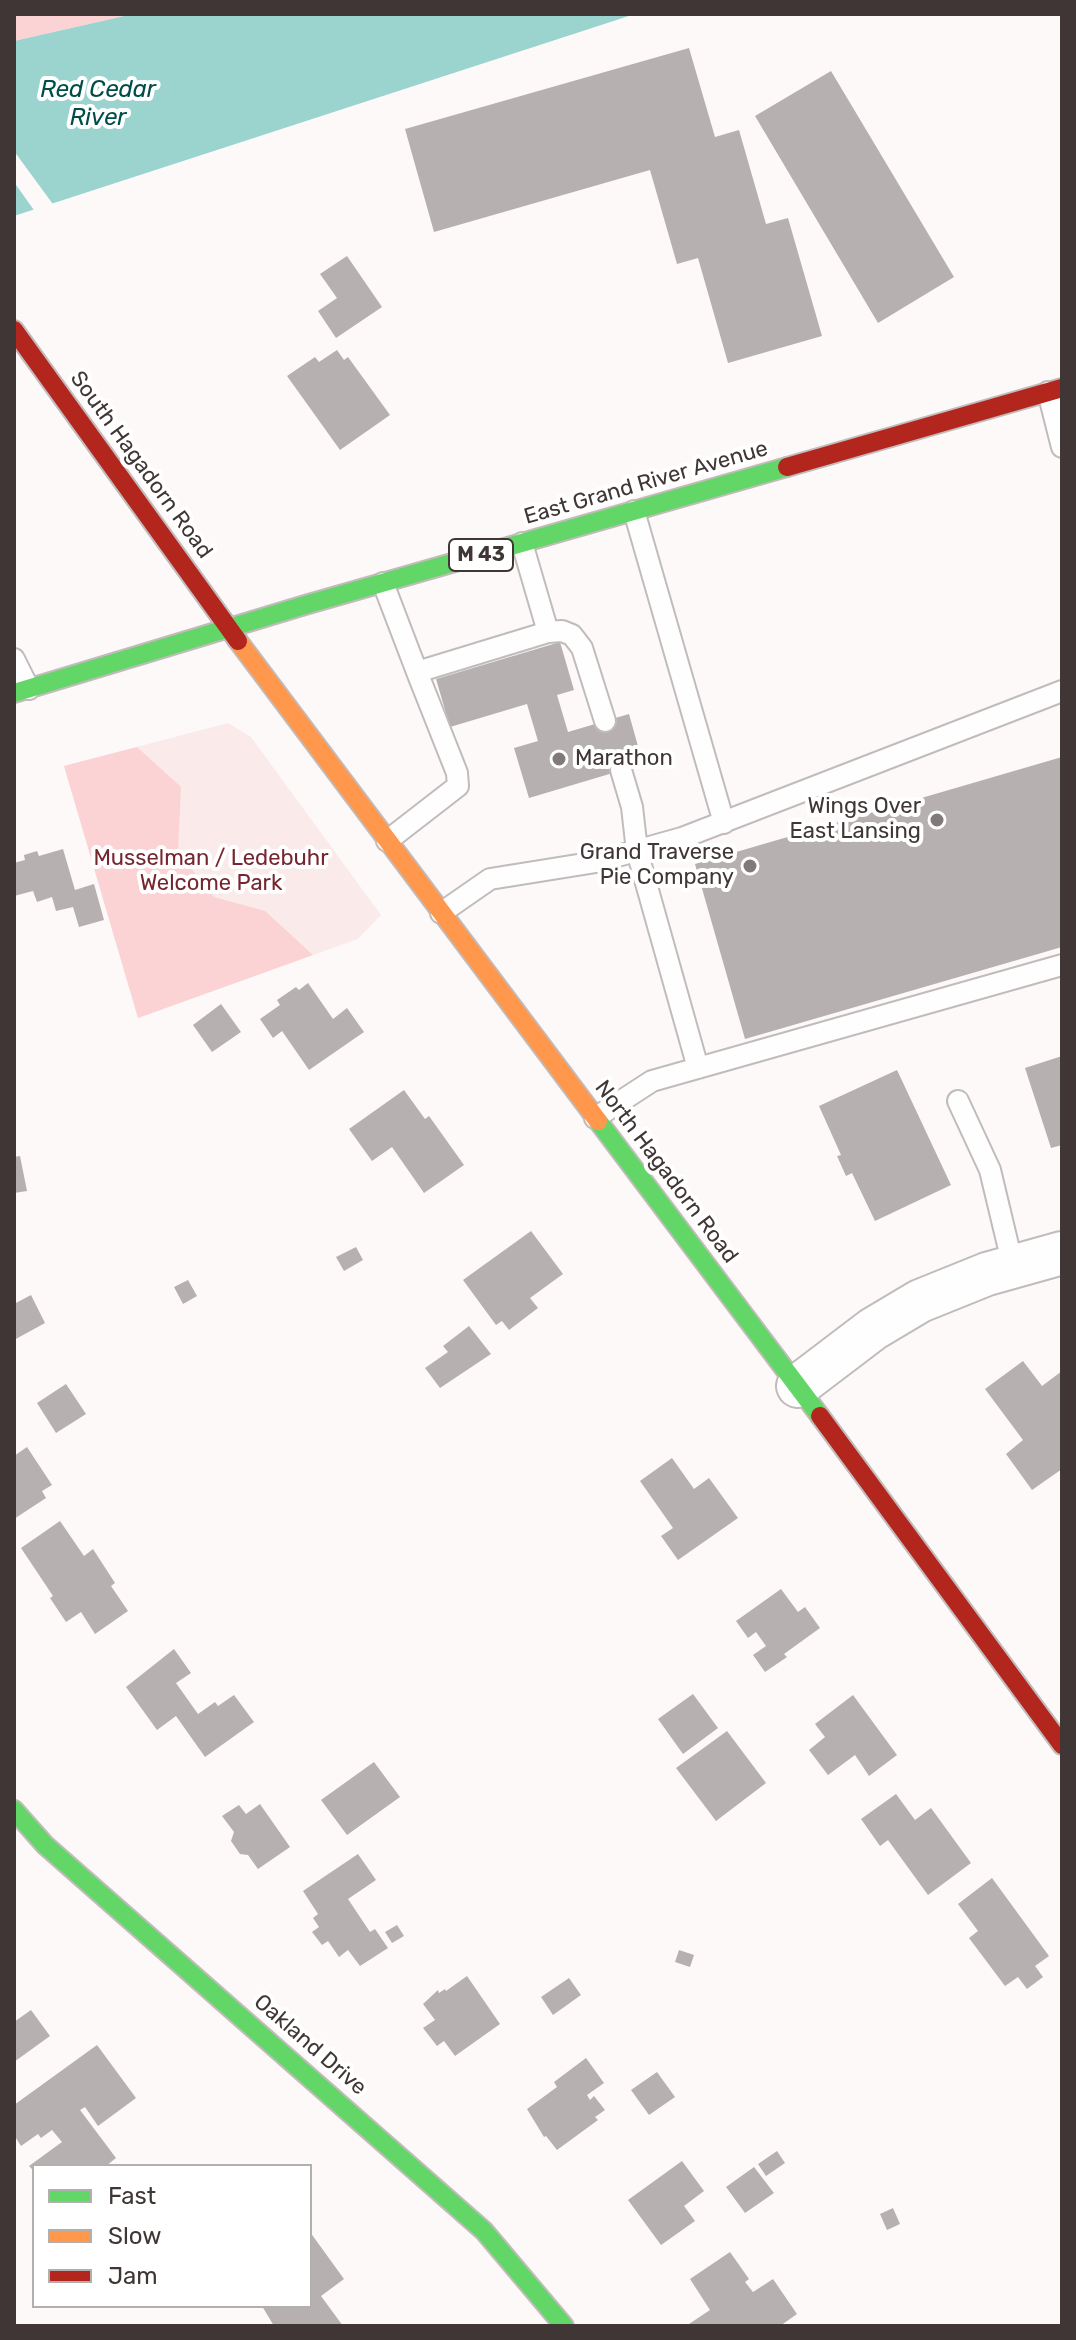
<!DOCTYPE html>
<html>
<head>
<meta charset="utf-8">
<style>
  body { margin:0 }
  #map { position:relative; width:1076px; height:2340px; overflow:hidden; background:#fdf9f9; font-family:Rubik,sans-serif }
  canvas { display:block }
  .frame { position:absolute; inset:0; border:16px solid #403636; pointer-events:none }
  .legend { position:absolute; left:32px; top:2164px; width:280px; height:144px; box-sizing:border-box; background:#fff; border:2px solid #b3afaf; margin:0; padding:10px 14px; list-style:none; font-size:24px; color:#403636 }
  .legend li { display:flex; align-items:center; gap:16px; height:40px }
  .legend b { width:40px; border:2px solid #b3afaf }
</style>
</head>
<body>
<div id="map">
<canvas width="1076" height="2340"></canvas>
<div class="frame"></div>
<ul class="legend">
<li><b style="height:10px;background:#63d668"></b>Fast</li>
<li><b style="height:10px;background:#ff974d"></b>Slow</li>
<li><b style="height:10px;background:#b3261e"></b>Jam</li>
</ul>
</div>
<script>
const context = document.querySelector('canvas').getContext('2d');
context.lineJoin = 'round';
function paint(path, color) { context.fillStyle = color; context.fill(path, 'evenodd'); }
const shape = rows => new Path2D(rows.map(r => 'M' + r).join(''));
function strokePath(path, color, width, dash) { context.strokeStyle = color; context.lineWidth = width; context.lineCap = dash ? 'butt' : 'round'; context.setLineDash(dash || []); context.stroke(path); }
function drawText(font, color, halo, rows, align = 'center') {
  context.font = font + ' Rubik,sans-serif'; context.lineWidth = 8; context.setLineDash([]); context.textBaseline = 'middle'; context.strokeStyle = halo; context.fillStyle = color; for (const [text, x, y, turn = 0] of rows) {
    context.save(); context.translate(x, y); context.rotate((+turn || 0) * Math.PI / 180); context.textAlign = isNaN(turn) ? turn : align; if (halo) context.strokeText(text, 0, 0); context.fillText(text, 0, 0); context.restore();
  }
}
paint(shape([
  [228,723,251,737,381,915,358,939,138,1018,64,766]
]), '#fbeaea');
paint(shape([
  [14,14,133,14,14,41],
  [137,747,181,787,178,852,214,897,265,911,313,955,138,1018,64,766]
]), '#fbd3d4');
paint(shape([
  [133,14,635,14,14,216,14,41]
]), '#9bd3ce');
paint(shape([
  [14,151,55,207,36,213,14,182]
]), '#fdf9f9');
paint(shape([
  [689,48,715,137,739,130,766,224,788,218,822,336,728,363,698,258,677,264,650,170,434,232,405,129],
  [831,71,954,277,878,323,755,116],
  [347,256,382,307,336,338,318,311,337,298,320,274],
  [337,350,344,360,348,357,390,415,340,450,287,376,315,357,319,362],
  [560,642,574,690,557,695,568,732,629,714,643,764,529,798,514,748,538,741,527,704,450,727,436,679],
  [1062,757,1062,947,745,1039,695,864],
  [63,849,75,890,94,884,104,920,79,927,73,907,56,911,52,897,37,902,33,891,14,896,14,863,25,860,24,855,37,851,39,856],
  [308,983,333,1019,347,1008,364,1032,309,1070,282,1031,273,1038,260,1019,280,1005,277,1000,296,987,299,990],
  [221,1004,241,1032,212,1052,193,1025],
  [1062,1056,1062,1145,1051,1148,1025,1068],
  [897,1070,951,1185,875,1221,852,1173,846,1176,837,1156,841,1155,819,1106],
  [404,1090,425,1119,429,1116,464,1165,424,1193,392,1147,372,1161,349,1129],
  [20,1156,27,1191,14,1193,14,1157],
  [531,1231,563,1274,530,1298,538,1308,509,1330,502,1321,496,1325,463,1280],
  [356,1247,363,1260,344,1271,336,1257],
  [188,1280,197,1296,183,1304,174,1287],
  [31,1295,45,1323,14,1340,14,1304],
  [469,1326,491,1354,440,1388,425,1368,448,1352,443,1346],
  [1023,1361,1042,1386,1062,1371,1062,1469,1032,1490,1006,1454,1023,1440,985,1389],
  [66,1384,86,1414,56,1433,37,1403],
  [27,1447,52,1485,42,1491,46,1498,14,1519,14,1456],
  [672,1458,694,1489,709,1478,738,1518,678,1560,661,1536,673,1528,640,1481],
  [60,1521,84,1556,93,1549,115,1583,111,1586,128,1611,95,1634,81,1612,66,1622,50,1598,53,1596,21,1548],
  [781,1589,798,1612,805,1607,820,1628,784,1654,787,1657,765,1672,753,1655,766,1646,756,1632,748,1638,736,1621],
  [174,1649,191,1673,176,1683,198,1714,215,1702,218,1706,234,1695,254,1722,205,1757,176,1716,157,1730,126,1687],
  [693,1694,718,1728,683,1754,658,1719],
  [853,1695,897,1755,869,1776,855,1755,828,1775,809,1750,825,1737,815,1724],
  [727,1731,766,1783,716,1821,676,1768],
  [374,1762,400,1797,347,1835,321,1800],
  [896,1794,915,1820,931,1808,971,1863,928,1895,888,1840,880,1846,861,1819],
  [260,1804,290,1847,258,1869,248,1855,240,1854,231,1841,234,1832,222,1816,239,1805,246,1814],
  [358,1854,376,1880,348,1899,370,1932,375,1929,388,1948,360,1966,348,1950,339,1957,328,1941,322,1945,312,1932,319,1927,313,1918,318,1914,303,1891],
  [992,1878,1049,1956,1035,1966,1043,1977,1027,1989,1018,1977,1005,1986,969,1938,978,1931,958,1904],
  [397,1925,404,1936,392,1943,385,1932],
  [679,1950,694,1955,690,1967,675,1962],
  [467,1976,500,2024,455,2056,444,2041,437,2046,423,2028,435,2020,423,2004,438,1990,439,1993,445,1989,446,1991],
  [569,1978,581,1995,553,2015,541,1997],
  [31,2010,50,2036,14,2062,14,2022],
  [97,2045,136,2098,98,2126,85,2107,80,2110,116,2158,106,2166,34,2166,34,2171,29,2166,62,2142,52,2130,41,2138,38,2134,21,2146,14,2135,14,2105],
  [586,2058,604,2083,587,2095,590,2100,594,2096,605,2110,595,2117,598,2120,557,2150,546,2136,544,2137,527,2109,557,2087,554,2082],
  [657,2072,675,2097,649,2115,631,2090],
  [777,2151,785,2163,766,2176,758,2164],
  [682,2161,704,2191,684,2206,695,2221,661,2245,628,2200],
  [754,2167,774,2193,745,2213,726,2187],
  [893,2208,900,2224,887,2230,880,2214],
  [310,2232,344,2279,321,2296,343,2326,274,2326,262,2306,310,2306],
  [730,2252,749,2279,745,2282,753,2292,773,2279,797,2314,780,2326,686,2326,710,2310,690,2279]
]), '#b6b0b0');
const lane = shape([
  [1048,392,1062,447],
  [634,511,724,823],
  [383,583,417,672],
  [548,632,562,631,572,635,582,648,605,721],
  [14,659,29,689],
  [621,770,632,807,637,851,698,1068],
  [387,841,458,786,457,773,417,672,548,632,522,543],
  [441,913,490,879,596,862,682,838,1062,691],
  [958,1101,990,1170,1013,1266],
  [595,1118,652,1081,1062,965]
]);
const street = shape([
  [798,1386,873,1329,920,1301,987,1274,1062,1253]
]);
const fast = shape([
  [14,693,305,605,787,467],
  [598,1121,820,1416],
  [14,1810,45,1845,484,2231,564,2326]
]);
const slow = shape([
  [238,641,598,1121]
]);
const jam = shape([
  [14,330,238,641],
  [787,467,1062,388],
  [820,1416,1062,1745]
]);
strokePath(lane, '#c2bbbb', 24);
strokePath(street, '#c2bbbb', 46);
strokePath(fast, '#c2bbbb', 22);
strokePath(slow, '#c2bbbb', 22);
strokePath(jam, '#c2bbbb', 22);
strokePath(lane, '#fffefe', 20);
strokePath(street, '#fffefe', 42);
strokePath(fast, '#63d668', 18);
strokePath(slow, '#ff974d', 18);
strokePath(jam, '#b3261e', 18);
for (const [x, y, r, color] of [
  [559,759,8,"#827a7a"],
  [937,820,8,"#827a7a"],
  [750,866,8,"#827a7a"]
]) { const dot = new Path2D(); dot.arc(x, y, r, 0, 2 * Math.PI); context.fillStyle = color; context.fill(dot); strokePath(dot, '#fff', 3); }
for (const [x, y, w] of [
  [481,555,64]
]) { const box = new Path2D(); box.roundRect(x - w / 2, y - 16, w, 32, 6); context.fillStyle = '#fff'; context.fill(box); strokePath(box, '#403636', 2); }
drawText('bold 20px', '#403636', null, [
  ["M 43",481,555]
]);
drawText('22px', '#403636', '#fff', [
  ["South Hagadorn Road",141,465,54],
  ["East Grand River Avenue",646,483,-16],
  ["North Hagadorn Road",666,1172,53],
  ["Oakland Drive",310,2045,41]
]);
drawText('22px', '#403636', '#fff', [
  ["Marathon",575,759,"left"],
  ["Wings Over",921,807],
  ["East Lansing",921,832],
  ["Grand Traverse",734,853],
  ["Pie Company",734,878]
], 'right');
drawText('22px', '#75262f', '#fff', [
  ["Musselman / Ledebuhr",211,859],
  ["Welcome Park",211,884]
]);
drawText('italic 24px', '#004e49', '#fff', [
  ["Red Cedar",98,90],
  ["River",98,118]
]);
</script>
</body>
</html>
